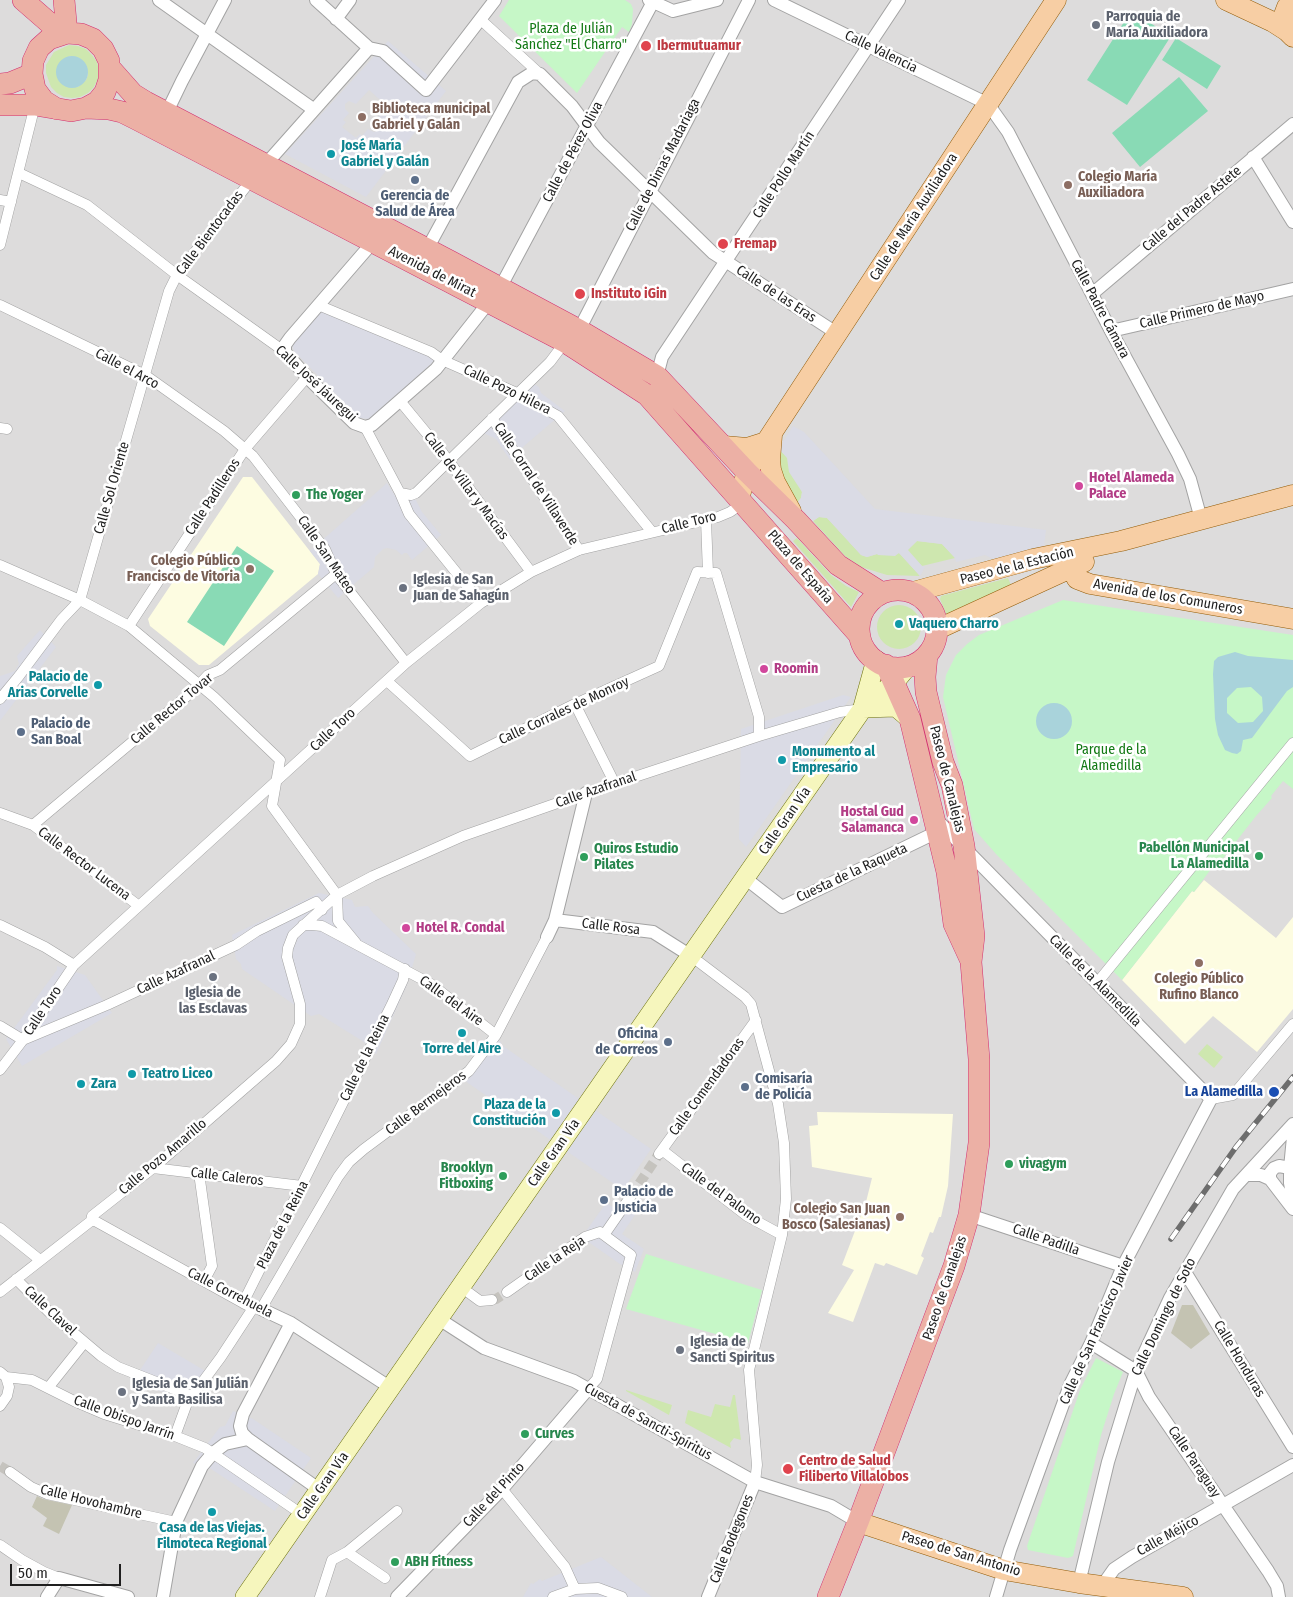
<!DOCTYPE html>
<html>
<head>
<meta charset="utf-8">
<style>
  body { margin:0 }
  #map { position:relative; width:1293px; height:1597px; overflow:hidden; background:#efece6; font-family:"Fira Sans Condensed",sans-serif }
  canvas { display:block }
  .scale { position:absolute; left:10px; top:1564px; width:111px; height:22px; box-sizing:border-box; border:2px solid #1f1f1f; border-top:0; padding-left:6px; font-size:15px; line-height:18px; white-space:nowrap; color:#1f1f1f; -webkit-text-stroke:4px #fff; paint-order:stroke }
</style>
</head>
<body>
<div id="map">
<canvas width="1293" height="1597"></canvas>
<div class="scale">50 m</div>
</div>
<script>
const context = document.querySelector('canvas').getContext('2d');
context.lineJoin = 'round';
function paint(path, color) { context.fillStyle = color; context.fill(path, 'evenodd'); }
const shape = rows => new Path2D(rows.map(r => 'M' + r).join(''));
function strokePath(path, color, width, dash) { context.strokeStyle = color; context.lineWidth = width; context.lineCap = dash ? 'butt' : 'round'; context.setLineDash(dash || []); context.stroke(path); }
function drawText(font, color, halo, rows, align = 'center') {
  context.font = font + ' "Fira Sans Condensed",sans-serif'; context.lineWidth = 5; context.setLineDash([]); context.textBaseline = 'middle'; context.strokeStyle = halo; context.fillStyle = color; for (const [text, x, y, turn = 0] of rows) {
    context.save(); context.translate(x, y); context.rotate((+turn || 0) * Math.PI / 180); context.textAlign = isNaN(turn) ? turn : align; if (halo) context.strokeText(text, 0, 0); context.fillText(text, 0, 0); context.restore();
  }
}
paint(shape([
  [0,0,1293,0,1293,1597,0,1597]
]), '#dddcdc');
paint(shape([
  [243,477,252,477,320,564,318,574,209,665,199,665,150,626,148,619],
  [1204,880,1276,938,1293,917,1293,1009,1257,1052,1213,1016,1185,1044,1122,980,1192,891,1194,892],
  [817,1112,953,1114,948,1186,941,1217,939,1217,933,1233,930,1232,921,1256,924,1258,917,1275,886,1263,884,1266,875,1263,853,1322,828,1313,854,1270,842,1265,866,1202,872,1178,812,1167,809,1126,818,1125]
]), '#fdfce1');
paint(shape([
  [1182,1305,1193,1305,1210,1334,1191,1349,1171,1333],
  [37,1496,43,1499,72,1505,59,1534,43,1526,47,1518,32,1507]
]), '#c4c3b2');
paint(shape([
  [69,45,78,46,86,49,92,55,97,62,99,70,98,79,94,87,88,93,80,97,72,98,64,97,57,93,51,87,46,73,46,65,54,52],
  [69,56,79,58,86,65,88,75,86,80,78,87,67,87,59,81],
  [779,449,788,458,802,492,801,498,797,503,781,484],
  [819,517,827,518,861,555,867,557,877,554,899,553,920,576,887,575,861,567,845,556,813,521],
  [797,538,831,575,846,586,859,592,851,607,793,541],
  [917,541,942,544,955,558,922,566,907,550],
  [1008,578,1011,585,946,614,940,599,941,596],
  '877 627a22 22 0 1 1 44 0a22 22 0 1 1-44 0Z',
  [1207,1044,1223,1057,1214,1068,1198,1054],
  [626,1390,672,1405,669,1415,626,1391],
  [733,1395,735,1395,741,1440,734,1438,730,1443,731,1448,685,1423,688,1410,711,1417,715,1404,730,1407]
]), '#cee7af');
paint(shape([
  [509,0,625,0,631,4,633,9,632,24,629,32,622,27,577,93,499,16],
  [1063,600,1293,635,1293,789,1283,781,1271,796,1272,798,1256,816,1217,866,1214,865,1194,892,1192,891,1122,980,996,854,974,829,943,697,946,675,956,655,967,644,979,635],
  [646,1254,762,1290,748,1343,626,1309],
  [1096,1358,1123,1372,1114,1394,1101,1435,1073,1556,1068,1558,1028,1550,1027,1546,1080,1390]
]), '#c6f7c7');
paint(shape([
  [1131,11,1171,36,1127,105,1087,80],
  [1176,38,1221,66,1207,89,1162,60],
  [1179,77,1208,111,1140,167,1112,133],
  [237,546,274,571,224,646,187,622]
]), '#89dab5');
paint(shape([
  [388,41,446,91,366,197,285,154],
  [369,90,387,106,375,121,380,125,379,130,374,132,368,129,362,136,360,134,356,138,342,127,346,122,343,120,349,113,345,109,345,104,349,101,356,104],
  [324,304,386,329,440,353,431,364,370,419,359,418,294,351,292,345],
  [534,384,539,387,541,393,565,411,524,446,510,460,496,439,484,433],
  [793,426,804,432,875,509,1046,530,1044,546,993,559,985,555,956,562,955,558,942,544,917,541,908,550,922,566,925,567,920,576,899,553,895,556,878,555,877,554,867,557,861,555,827,518,819,517,813,521,797,503,801,498,802,492,789,472,787,458,779,449],
  [387,483,396,497,416,500,422,512,441,535,412,560,407,553,404,553,402,555,396,550,387,548,383,549,375,557,374,567,338,598,318,574,320,564,310,551],
  [40,630,56,647,0,721,0,676,15,671,19,664,17,656],
  [843,695,851,697,746,847,739,839,741,729],
  [319,893,352,900,355,907,368,906,373,913,416,954,407,985,376,1054,364,1042,319,1014,311,1016,242,969,241,964,236,959,232,935],
  [57,966,85,975,112,1013,22,1066,6,1039,57,970],
  [496,1035,503,1046,651,1149,623,1190,468,1083,462,1077],
  [629,1194,643,1203,622,1234,644,1249,635,1272,620,1264,587,1241,584,1234,606,1203,619,1211],
  [158,1343,207,1372,190,1405,169,1393,151,1389,151,1384,137,1381,140,1370],
  [233,1411,253,1419,311,1458,275,1511,211,1469,193,1463,220,1427,225,1426],
  [601,1557,652,1597,523,1597,531,1583,533,1584,540,1579,542,1581]
]), '#dadbe5');
paint(shape([
  '56 72a16 16 0 1 1 32 0a16 16 0 1 1-32 0Z',
  [1235,652,1248,656,1293,660,1293,687,1287,691,1252,738,1243,740,1241,751,1237,754,1232,753,1225,750,1218,735,1215,719,1213,674,1214,661,1218,657],
  [1251,687,1262,697,1263,711,1253,722,1238,723,1227,713,1227,698,1237,688],
  '1036 721a18 18 0 1 1 36 0a18 18 0 1 1-36 0Z'
]), '#a9d3db');
strokePath(shape([
  [631,1196,659,1154],
  [492,1300,496,1299,507,1292],
  [0,1466,10,1472]
]), '#c5c3be', 10, [10, 5]);
const pedestrian = shape([
  [480,19,540,74],
  [19,173,87,205,177,275,285,352],
  [0,200,11,202],
  [0,245,35,105],
  [0,305,145,375,224,431,253,456,325,549,336,574,406,663],
  [318,305,431,352,442,360,517,393,558,416,652,532],
  [400,401,442,452,531,572],
  [492,418,579,550],
  [365,427,400,493,409,514,481,603],
  [0,428,7,429],
  [400,493,411,495,416,493,550,362,565,342],
  [706,520,708,573],
  [0,565,80,600,129,626,214,697,280,760,272,806,337,895],
  [129,626,245,449,307,377],
  [387,681,470,756,575,704,659,666,697,572,716,573,759,717,759,736],
  [0,699,19,676,61,620,80,600,169,291,177,275,252,179],
  [575,704,615,784],
  [0,813,33,825,139,906],
  [33,825,193,691,208,675,220,670,336,574],
  [337,895,338,921,356,943],
  [0,925,45,947,74,965],
  [303,925,312,925,322,926,431,984,496,1035],
  [691,956,745,997,751,1004,778,1104,784,1143,786,1199,782,1235,749,1370,757,1465,755,1482],
  [1097,983,1293,743],
  [0,1026,23,1040,107,1005,236,945,257,931,316,902,322,910],
  [0,1070,23,1040,74,965,406,663,481,603,531,572,579,550,718,517,730,512,743,503],
  [1211,1099,1233,1095,1293,1024],
  [662,1150,747,1216,782,1235],
  [659,1154,756,1020],
  [153,1168,302,1186],
  [199,1173,212,1266,204,1281],
  [91,1221,95,1221,243,1303,253,1308,261,1309,338,1177,349,1162,364,1149,469,1071,496,1035,547,937],
  [0,1228,40,1260],
  [16,1279,49,1312,101,1356,118,1367,192,1396],
  [461,1287,480,1301,492,1300],
  [0,1292,91,1221,92,1216,153,1168,276,1061,291,1044,300,1024,300,1004,287,957,288,948,293,935,337,895,373,876,463,836,586,793,759,736,840,712,862,709],
  [507,1292,585,1237,600,1232,604,1235,631,1196],
  [243,1303,391,1006,403,980,405,969],
  [0,1372,6,1377,9,1387,7,1396,0,1406],
  [6,1377,32,1380,76,1402,104,1414,175,1436,205,1448,303,1515],
  [48,1388,84,1343],
  [588,1389,597,1379,631,1255,604,1235],
  [175,1436,187,1403,221,1357,253,1308],
  [10,1472,31,1487,47,1494,176,1522],
  [502,1489,565,1567,575,1589],
  [0,1545,22,1560,44,1572,59,1578],
  [347,1552,385,1578],
  [320,1597,332,1560,347,1552,397,1511],
  [553,1597,575,1589,598,1588,622,1597]
]);
const minor = shape([
  [159,0,313,109],
  [316,0,369,48],
  [649,0,673,11,717,0],
  [774,0,988,104,1008,132,1111,331,1178,454,1190,479,1201,519],
  [336,19,350,0],
  [369,48,383,51,426,90,495,0],
  [167,112,182,81,225,0],
  [1253,157,1293,222],
  [266,164,369,48],
  [373,242,290,338,285,345,285,352,307,377,354,423,365,427,372,425,436,369,500,288,654,0],
  [425,253,518,82,532,73,540,74,572,106,599,142,713,253,838,334],
  [1092,294,1293,124],
  [579,330,749,0],
  [1111,331,1293,289],
  [657,376,662,357,899,0],
  [936,819,1211,1099,1123,1266,1091,1343,1070,1385,1010,1550,996,1597],
  [745,878,782,907,937,832],
  [555,920,653,932,691,956],
  [547,937,555,920,586,793],
  [1293,1137,1290,1168,1290,1183,1293,1198],
  [1246,1175,1261,1175,1270,1179,1293,1209],
  [1270,1179,1270,1173,1274,1168,1279,1166,1290,1168],
  [969,1215,1123,1266],
  [1185,1272,1293,1447],
  [261,1309,291,1323,391,1388],
  [439,1319,484,1348,574,1381,755,1482,831,1506,858,1522],
  [291,1323,243,1414,240,1426,242,1433,248,1439,320,1490],
  [1091,1343,1136,1371,1149,1397,1268,1571,1277,1586,1279,1597],
  [1079,1583,1108,1462,1136,1371,1170,1298,1233,1189,1293,1124],
  [1102,1586,1114,1569,1132,1557,1293,1465],
  [47,1597,59,1578,128,1597],
  [163,1597,176,1522,202,1466,213,1453,225,1444,248,1439],
  [397,1597,502,1489,588,1389],
  [708,1597,755,1482]
]);
const secondary = shape([
  [863,707,876,660],
  [863,708,896,707,910,719],
  [245,1597,863,708,894,683,908,666]
]);
const primary = shape([
  [1226,0,1273,22,1287,31],
  [1293,1,1287,7,1284,15,1284,23,1287,31,1293,37],
  [772,435,770,460,771,470,775,482,791,511],
  [724,446,747,448,766,442],
  [739,498,747,472,766,442,1056,0],
  [1072,569,1077,579,1090,584,1293,619],
  [913,592,1033,559,1121,541,1293,495],
  [938,629,1084,562],
  [858,1522,1004,1570,1079,1583,1183,1597]
]);
const trunk = shape([
  [23,0,62,34],
  [64,0,67,33],
  [110,68,133,94,146,102,450,261,579,330,657,376,747,472,796,520,838,565,882,593],
  [0,84,10,83,32,74],
  [0,105,35,105,71,111,86,108,97,102,105,92,109,80,109,61,103,49,93,39,81,34,67,33,49,39,39,48,33,61,32,74,35,89,44,101,57,109],
  [86,108,109,109,122,112,136,119,565,342,647,395,860,636],
  '859 629a39 39 0 1 1 78 0a39 39 0 1 1-78 0Z',
  [886,665,910,719,947,872,954,924,971,961],
  [828,1597,858,1522,954,1266,969,1215,979,1143,979,1059,971,962,974,936,964,846,952,785,943,762,926,692,925,677,927,655]
]);
strokePath(pedestrian, '#a3a3a3', 11);
strokePath(minor, '#a3a3a3', 14);
strokePath(secondary, '#6d720b', 20);
strokePath(primary, '#935c08', 21);
strokePath(trunk, '#d22f71', 22);
strokePath(pedestrian, '#fff', 10);
strokePath(minor, '#fff', 12);
strokePath(secondary, '#f6f6bd', 19);
strokePath(primary, '#f7cea4', 20);
strokePath(trunk, '#ecb0a5', 21);
const rail = shape([
  [1171,1239,1236,1147,1293,1077]
]);
strokePath(rail, '#6d6d6d', 5.5);
strokePath(rail, '#fff', 4, [11]);
for (const [x, y, r, color] of [
  [1096,25,5,"#6b7280"],
  [646,46,6,"#e0444e"],
  [362,117,5,"#8d6e63"],
  [331,154,5,"#0f9aa8"],
  [415,180,5,"#5c6f8a"],
  [1068,185,5,"#8d6e63"],
  [723,244,6,"#e0444e"],
  [580,294,6,"#e0444e"],
  [1079,486,5,"#d1479c"],
  [296,495,5,"#2e9e5b"],
  [250,569,5,"#8d6e63"],
  [403,588,5,"#6b7280"],
  [899,624,5,"#0f9aa8"],
  [764,669,5,"#d1479c"],
  [98,685,5,"#0f9aa8"],
  [21,732,5,"#5c6f8a"],
  [782,760,5,"#0f9aa8"],
  [914,820,5,"#d1479c"],
  [1259,856,5,"#2e9e5b"],
  [584,857,5,"#2e9e5b"],
  [406,928,5,"#d1479c"],
  [1199,963,5,"#8d6e63"],
  [213,977,5,"#6b7280"],
  [462,1033,5,"#0f9aa8"],
  [668,1042,5,"#5c6f8a"],
  [132,1074,5,"#0f9aa8"],
  [81,1084,5,"#0f9aa8"],
  [745,1087,5,"#5c6f8a"],
  [1274,1092,6,"#1a4fb4"],
  [556,1113,5,"#0f9aa8"],
  [1009,1164,5,"#2e9e5b"],
  [503,1176,5,"#2e9e5b"],
  [604,1200,5,"#5c6f8a"],
  [900,1217,5,"#8d6e63"],
  [680,1350,5,"#6b7280"],
  [122,1392,5,"#6b7280"],
  [525,1434,5,"#2e9e5b"],
  [788,1469,6,"#e0444e"],
  [212,1512,5,"#0f9aa8"],
  [395,1562,5,"#2e9e5b"]
]) { const dot = new Path2D(); dot.arc(x, y, r, 0, 2 * Math.PI); context.fillStyle = color; context.fill(dot); strokePath(dot, '#fff', 2); }
drawText('bold 14px', '#5b616d', '#fff', [
  ["Parroquia de",1106,17],
  ["María Auxiliadora",1106,33],
  ["Iglesia de San",413,580],
  ["Juan de Sahagún",413,596],
  ["Iglesia de",213,993,"center"],
  ["las Esclavas",213,1009,"center"],
  ["Iglesia de",690,1342],
  ["Sancti Spiritus",690,1358],
  ["Iglesia de San Julián",132,1384],
  ["y Santa Basilisa",132,1400]
], 'left');
drawText('14px', '#127914', '#fff', [
  ["Plaza de Julián",571,29],
  ["Sánchez \"El Charro\"",571,45],
  ["Parque de la",1111,750],
  ["Alamedilla",1111,766]
]);
drawText('bold 14px', '#be3a42', '#fff', [
  ["Ibermutuamur",657,46],
  ["Fremap",734,244],
  ["Instituto iGin",591,294],
  ["Centro de Salud",799,1461],
  ["Filiberto Villalobos",799,1477]
], 'left');
drawText('14px', '#1f1f1f', '#fff', [
  ["Calle Valencia",881,52,26],
  ["Calle de Pérez Oliva",573,152,-62],
  ["Calle de Dimas Madariaga",663,165,-63],
  ["Calle Pollo Martín",784,175,-57],
  ["Calle del Padre Astete",1192,209,-40],
  ["Calle de María Auxiliadora",914,217,-57],
  ["Calle Bientocadas",210,233,-53],
  ["Avenida de Mirat",432,272,27],
  ["Calle de las Eras",776,294,33],
  ["Calle Padre Cámara",1100,309,62],
  ["Calle Primero de Mayo",1202,310,-13],
  ["Calle el Arco",127,369,28],
  ["Calle José Jáuregui",316,384,43],
  ["Calle Pozo Hilera",507,390,26],
  ["Calle Corral de Villaverde",536,484,57],
  ["Calle de Villar y Macías",466,486,53],
  ["Calle Sol Oriente",112,488,-74],
  ["Calle Padilleros",213,497,-57],
  ["Calle Toro",689,523,-14],
  ["Calle San Mateo",326,555,56],
  ["Paseo de la Estación",1017,566,-14],
  ["Plaza de España",800,567,49],
  ["Avenida de los Comuneros",1168,597,10],
  ["Calle Rector Tovar",172,709,-40],
  ["Calle Corrales de Monroy",564,711,-25],
  ["Calle Toro",333,730,-43],
  ["Paseo de Canalejas",947,779,76],
  ["Calle Azafranal",596,790,-19],
  ["Calle Gran Vía",785,821,-55],
  ["Calle Rector Lucena",84,864,37],
  ["Cuesta de la Raqueta",852,873,-25],
  ["Calle Rosa",611,927,7],
  ["Calle Azafranal",176,973,-25],
  ["Calle de la Alamedilla",1095,981,45],
  ["Calle del Aire",451,1001,36],
  ["Calle Toro",43,1011,-56],
  ["Calle de la Reina",365,1058,-64],
  ["Calle Comendadoras",707,1087,-54],
  ["Calle Bermejeros",426,1103,-37],
  ["Calle Gran Vía",554,1153,-55],
  ["Calle Pozo Amarillo",163,1157,-40],
  ["Calle Caleros",227,1177,7],
  ["Calle del Palomo",721,1194,36],
  ["Plaza de la Reina",283,1225,-63],
  ["Calle Padilla",1046,1240,19],
  ["Calle la Reja",555,1259,-34],
  ["Paseo de Canalejas",945,1288,-71],
  ["Calle Correhuela",230,1293,27],
  ["Calle Clavel",50,1311,43],
  ["Calle Domingo de Soto",1164,1317,-64],
  ["Calle de San Francisco Javier",1097,1330,-66],
  ["Calle Honduras",1239,1359,59],
  ["Calle Obispo Jarrín",124,1418,20],
  ["Cuesta de Sancti-Spíritus",648,1422,29],
  ["Calle Paraguay",1194,1462,56],
  ["Calle Gran Vía",323,1486,-55],
  ["Calle del Pinto",494,1495,-47],
  ["Calle Hovohambre",91,1502,14],
  ["Calle Méjico",1168,1536,-29],
  ["Calle Bodegones",732,1539,-68],
  ["Paseo de San Antonio",961,1554,17]
]);
drawText('bold 14px', '#785e54', '#fff', [
  ["Biblioteca municipal",372,109],
  ["Gabriel y Galán",372,125],
  ["Colegio María",1078,177],
  ["Auxiliadora",1078,193],
  ["Colegio Público",240,561,"right"],
  ["Francisco de Vitoria",240,577,"right"],
  ["Colegio Público",1199,979,"center"],
  ["Rufino Blanco",1199,995,"center"],
  ["Colegio San Juan",890,1209,"right"],
  ["Bosco (Salesianas)",890,1225,"right"]
], 'left');
drawText('bold 14px', '#0d838f', '#fff', [
  ["José María",341,146],
  ["Gabriel y Galán",341,162],
  ["Vaquero Charro",909,624],
  ["Palacio de",88,677,"right"],
  ["Arias Corvelle",88,693,"right"],
  ["Monumento al",792,752],
  ["Empresario",792,768],
  ["Torre del Aire",462,1049,"center"],
  ["Teatro Liceo",142,1074],
  ["Zara",91,1084],
  ["Plaza de la",546,1105,"right"],
  ["Constitución",546,1121,"right"],
  ["Casa de las Viejas.",212,1528,"center"],
  ["Filmoteca Regional",212,1544,"center"]
], 'left');
drawText('bold 14px', '#4e5e75', '#fff', [
  ["Gerencia de",415,196,"center"],
  ["Salud de Área",415,212,"center"],
  ["Palacio de",31,724],
  ["San Boal",31,740],
  ["Oficina",658,1034,"right"],
  ["de Correos",658,1050,"right"],
  ["Comisaría",755,1079],
  ["de Policía",755,1095],
  ["Palacio de",614,1192],
  ["Justicia",614,1208]
], 'left');
drawText('bold 14px', '#b23c85', '#fff', [
  ["Hotel Alameda",1089,478],
  ["Palace",1089,494],
  ["Roomin",774,669],
  ["Hostal Gud",904,812,"right"],
  ["Salamanca",904,828,"right"],
  ["Hotel R. Condal",416,928]
], 'left');
drawText('bold 14px', '#27864d', '#fff', [
  ["The Yoger",306,495],
  ["Pabellón Municipal",1249,848,"right"],
  ["La Alamedilla",1249,864,"right"],
  ["Quiros Estudio",594,849],
  ["Pilates",594,865],
  ["vivagym",1019,1164],
  ["Brooklyn",493,1168,"right"],
  ["Fitboxing",493,1184,"right"],
  ["Curves",535,1434],
  ["ABH Fitness",405,1562]
], 'left');
drawText('bold 14px', '#164399', '#fff', [
  ["La Alamedilla",1263,1092]
], 'right');
</script>
</body>
</html>
